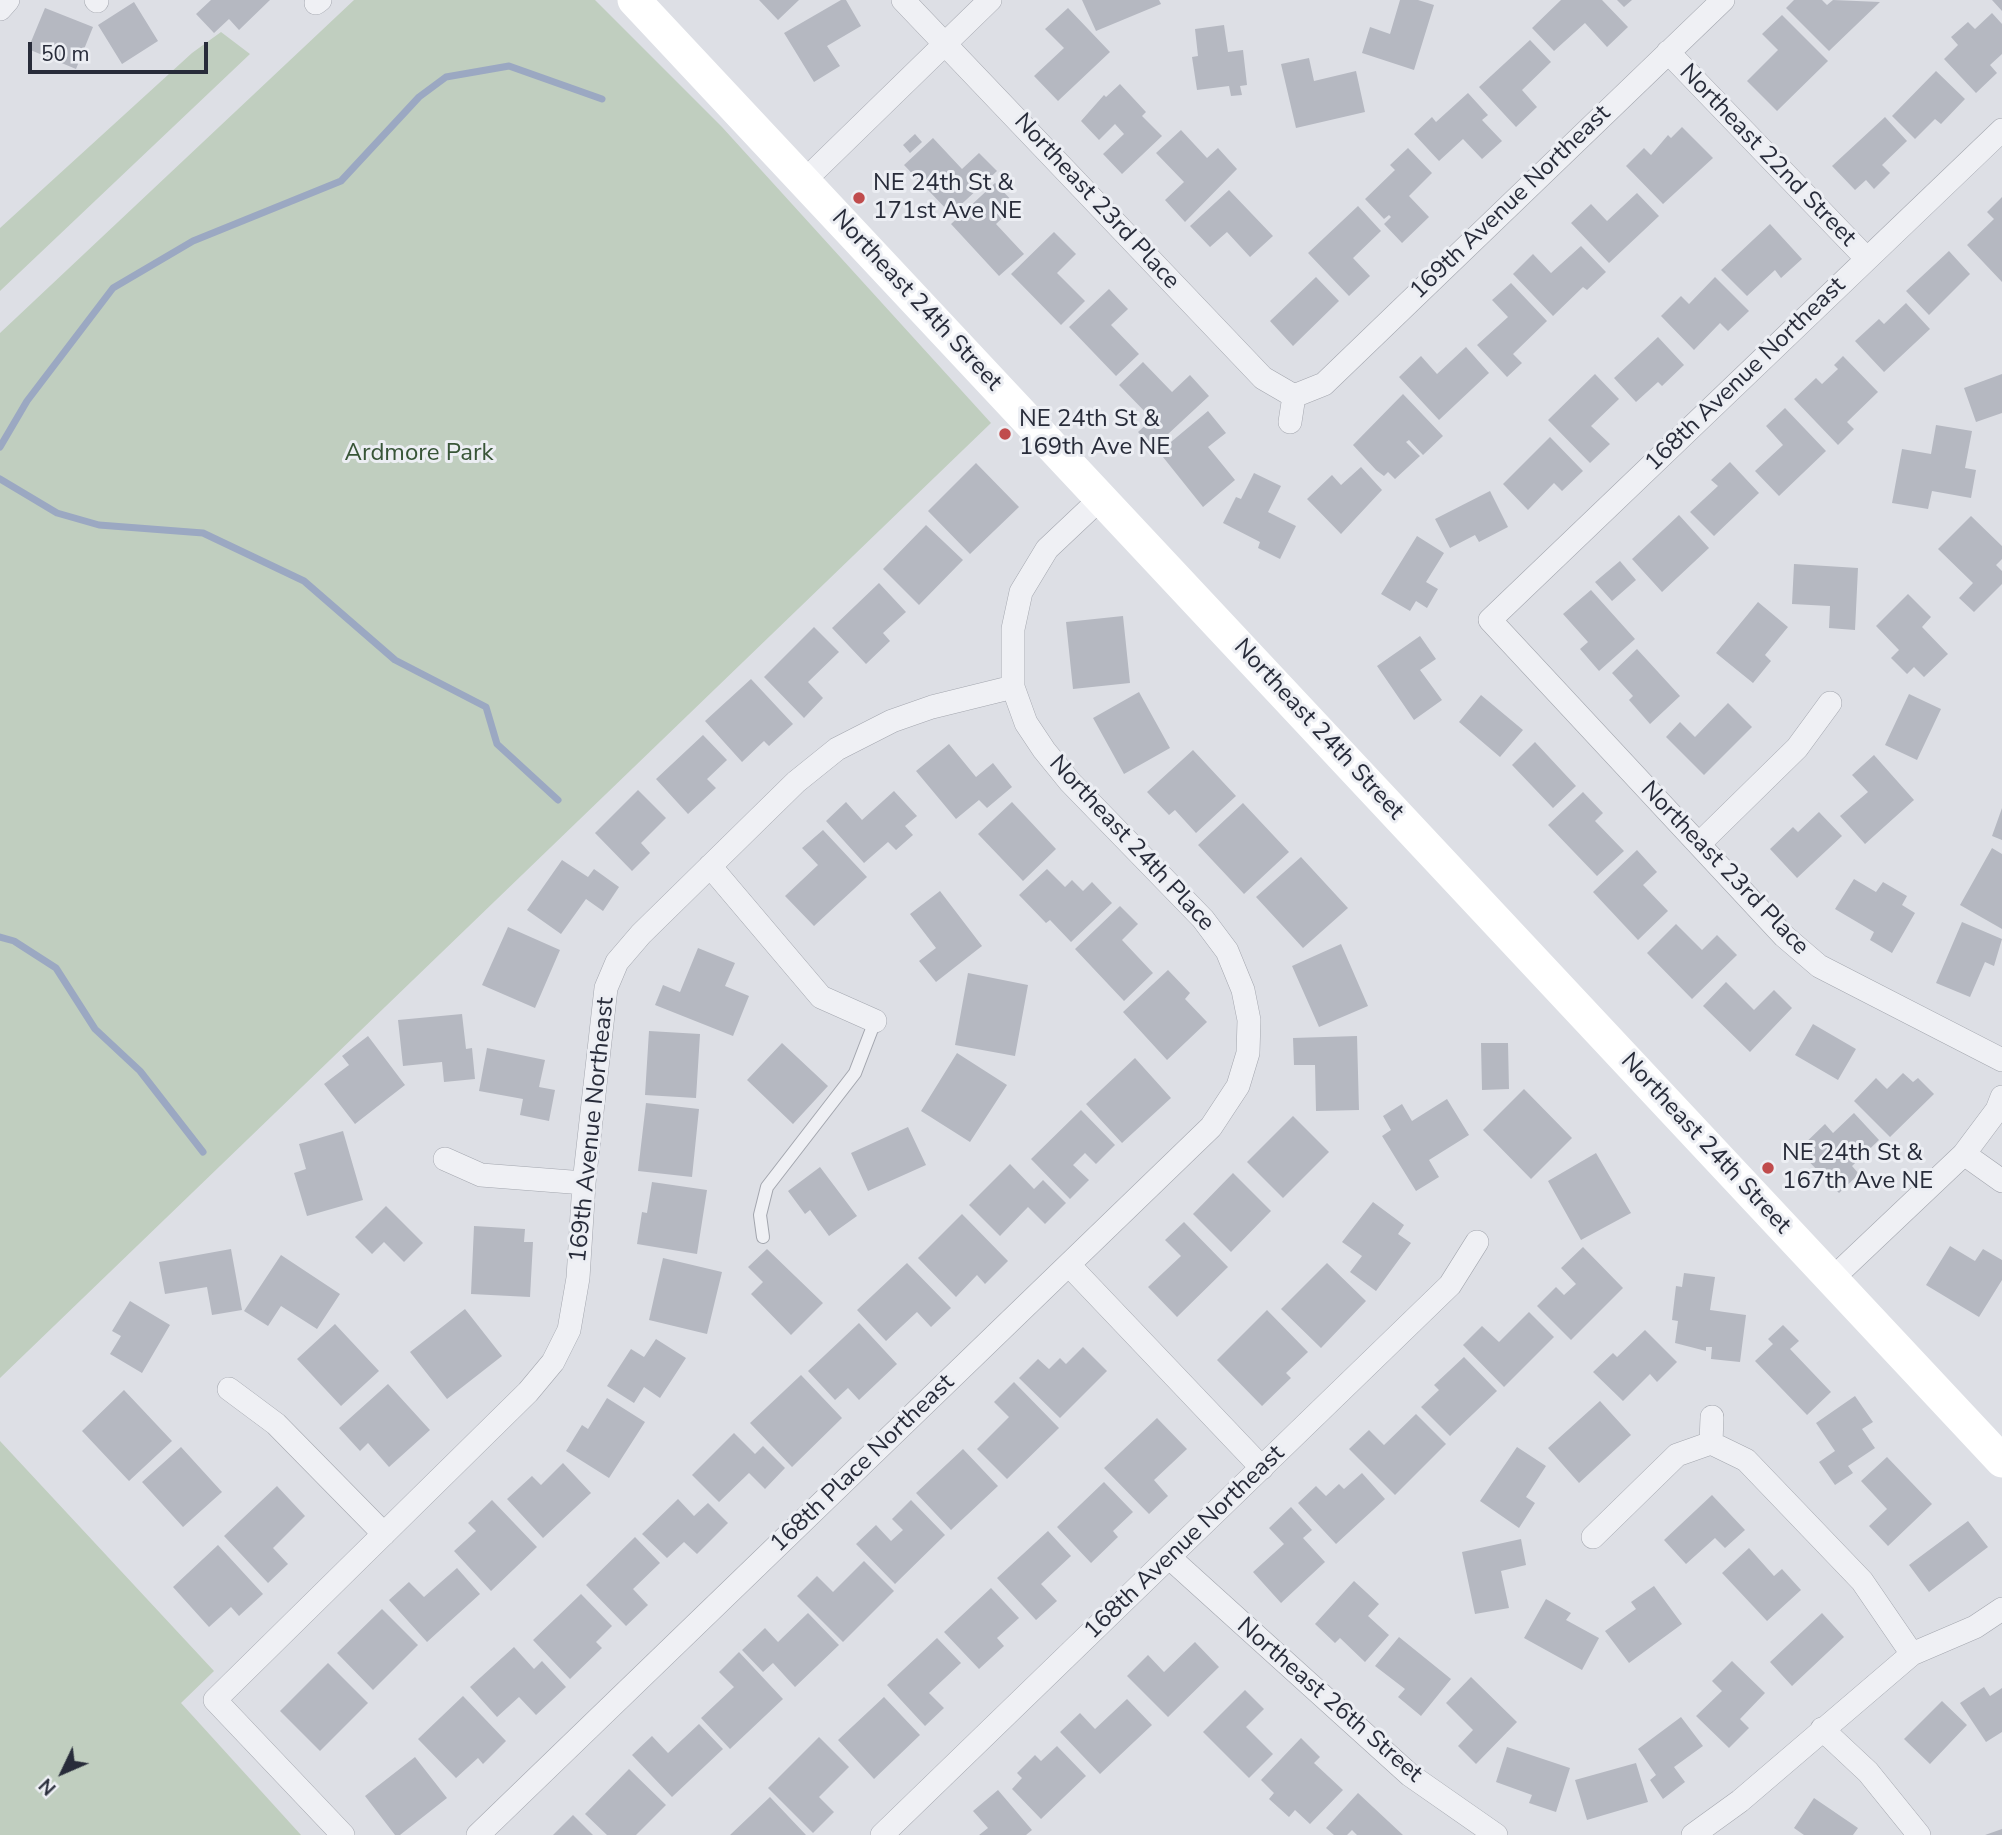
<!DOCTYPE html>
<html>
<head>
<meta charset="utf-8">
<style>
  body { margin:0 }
  #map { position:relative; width:2002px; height:1835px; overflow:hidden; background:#dddfe5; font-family:"Nunito Sans",sans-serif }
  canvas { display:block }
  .north { position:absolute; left:28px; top:1737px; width:70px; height:70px; -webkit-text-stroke:5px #eceef3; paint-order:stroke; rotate:226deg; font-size:19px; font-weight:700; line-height:28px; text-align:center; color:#282c3a }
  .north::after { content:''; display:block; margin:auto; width:24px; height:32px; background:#282c3a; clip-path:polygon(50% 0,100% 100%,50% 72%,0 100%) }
  .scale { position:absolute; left:28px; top:42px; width:180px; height:32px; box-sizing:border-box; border:4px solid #282c3a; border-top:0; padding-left:9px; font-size:21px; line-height:24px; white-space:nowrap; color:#282c3a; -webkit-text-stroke:5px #eceef3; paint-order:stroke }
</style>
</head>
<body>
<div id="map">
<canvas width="2002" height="1835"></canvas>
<div class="north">N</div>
<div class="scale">50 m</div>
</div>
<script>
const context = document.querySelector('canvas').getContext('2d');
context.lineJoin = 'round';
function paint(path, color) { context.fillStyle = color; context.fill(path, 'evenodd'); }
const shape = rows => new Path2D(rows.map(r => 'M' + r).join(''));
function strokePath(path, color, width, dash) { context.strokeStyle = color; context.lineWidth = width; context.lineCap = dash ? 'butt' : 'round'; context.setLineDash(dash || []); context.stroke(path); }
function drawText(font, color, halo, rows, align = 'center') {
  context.font = font + ' "Nunito Sans",sans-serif'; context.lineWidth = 6; context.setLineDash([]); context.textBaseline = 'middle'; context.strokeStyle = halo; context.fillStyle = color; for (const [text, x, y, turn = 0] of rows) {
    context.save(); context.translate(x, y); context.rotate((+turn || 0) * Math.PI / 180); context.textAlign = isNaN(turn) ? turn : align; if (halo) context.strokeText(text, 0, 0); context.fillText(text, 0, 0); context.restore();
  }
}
paint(shape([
  [354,0,595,0,722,127,991,423,0,1378,0,333],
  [221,32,250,54,0,291,0,228,192,53],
  [0,1441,214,1671,181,1703,301,1835,0,1835]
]), '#c0cebf');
strokePath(shape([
  [0,447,27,401,113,288,193,241,341,181,419,97,446,77,509,66,602,99],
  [0,479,57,513,99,525,203,533,304,581,395,660,486,707,497,744,558,800],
  [0,937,14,941,56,968,95,1029,140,1071,203,1152]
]), '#9ba8c2', 7);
paint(shape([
  [211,0,270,0,239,30,229,19,214,33,196,14],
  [759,0,799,0,778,20],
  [841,0,846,0,861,26,827,46,840,66,814,82,784,33],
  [1082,0,1159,0,1161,4,1096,31],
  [1400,0,1418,0,1434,5,1414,70,1362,53,1370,27,1390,34],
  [1561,0,1602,0,1628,27,1607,47,1585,23,1554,51,1532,28],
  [1617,0,1632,0,1624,7],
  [1794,0,1822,0,1827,5,1833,0,1880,2,1829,51,1786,8],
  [1992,0,2002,0,2002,11],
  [134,2,158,41,122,64,98,25],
  [45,8,93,27,76,69,28,49],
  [1068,8,1110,52,1058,101,1034,76,1064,48,1045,29],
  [1992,13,2002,24,2002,54,1990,65,1997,73,1976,93,1944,59,1958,45,1951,37,1968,22,1975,29],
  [1782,15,1828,61,1777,111,1747,81,1778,50,1762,34],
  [1224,25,1228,52,1243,50,1247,85,1240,86,1242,95,1231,96,1229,86,1197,90,1192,57,1198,56,1195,29],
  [1530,40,1551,62,1522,90,1537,107,1516,127,1479,87],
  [1309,58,1314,81,1356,71,1365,112,1296,128,1281,64],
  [1936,71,1965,99,1941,124,1935,119,1915,139,1892,116],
  [1120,84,1146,112,1142,116,1162,136,1122,174,1103,154,1124,134,1115,124,1099,140,1081,121,1104,95,1106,97],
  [1468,93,1488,115,1482,120,1502,141,1482,159,1463,139,1439,161,1414,134,1432,117,1436,122],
  [1885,117,1907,141,1882,165,1890,173,1874,189,1866,180,1855,190,1832,166],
  [1682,127,1713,158,1663,204,1626,166,1644,148,1651,155,1668,135,1671,138],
  [1181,130,1207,158,1218,148,1237,169,1185,222,1165,200,1184,182,1156,153],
  [915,134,922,142,910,153,903,145],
  [933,138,962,169,979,153,997,171,951,214,904,165],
  [1408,148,1432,173,1409,196,1429,217,1402,243,1384,224,1391,217,1389,215,1384,219,1365,199,1395,170,1390,165],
  [995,183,1016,205,996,224,1024,254,999,276,951,224],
  [1229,190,1273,236,1250,257,1227,232,1210,247,1190,226],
  [1637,193,1659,216,1609,263,1571,223,1591,204,1607,221],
  [2002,197,2002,282,1967,245,1994,219,1987,212],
  [1358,206,1381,231,1353,258,1370,276,1349,296,1308,253],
  [1770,224,1802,259,1781,278,1775,270,1747,296,1721,270],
  [1054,232,1076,254,1057,273,1085,301,1061,325,1011,274],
  [1581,246,1606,272,1587,290,1583,287,1553,316,1513,274,1533,254,1551,273],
  [1949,251,1970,274,1929,315,1906,291],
  [1316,277,1339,301,1293,346,1270,321],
  [1715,277,1749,311,1728,331,1720,323,1694,350,1661,316,1681,296,1689,304],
  [1511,283,1547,321,1513,354,1522,363,1507,377,1477,345,1508,317,1492,300],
  [1109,289,1128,309,1111,325,1139,354,1116,376,1069,327],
  [1906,303,1930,329,1884,372,1855,341,1879,319,1884,324],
  [1658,337,1684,365,1662,386,1658,382,1636,402,1614,378],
  [1466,347,1489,373,1439,420,1399,377,1421,356,1437,374],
  [1843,356,1878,392,1847,422,1854,429,1838,445,1794,399,1816,378,1822,384,1838,369,1834,365],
  [1143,362,1172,392,1190,375,1209,396,1153,448,1138,432,1152,419,1119,385],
  [1595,374,1619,399,1591,426,1610,444,1590,463,1548,420],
  [2002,374,2002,413,1976,422,1964,388],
  [1403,394,1443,436,1423,455,1409,440,1406,442,1420,456,1395,479,1388,472,1384,476,1376,470,1353,445],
  [1785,408,1826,451,1779,496,1755,471,1783,445,1766,426],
  [1208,411,1226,433,1208,447,1235,480,1203,507,1159,452],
  [1936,425,1972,431,1965,468,1976,470,1971,498,1932,491,1928,509,1892,503,1902,449,1931,454],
  [1550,437,1583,471,1562,491,1554,483,1528,510,1503,484],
  [1730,462,1759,493,1714,536,1690,512,1718,486,1711,480],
  [976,463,1019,507,970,554,928,511],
  [1361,467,1382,490,1341,534,1307,499,1332,475,1341,485],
  [1254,473,1281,486,1268,512,1296,526,1280,559,1258,548,1260,542,1223,523,1236,497,1241,499],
  [1490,491,1508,527,1479,542,1475,535,1450,548,1435,519],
  [1679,515,1709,548,1662,592,1632,559],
  [1971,516,2002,546,2002,559,1996,565,2002,571,2002,584,1974,612,1959,598,1973,583,1938,549],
  [926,525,963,560,919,605,883,569],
  [1417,536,1444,553,1426,582,1438,589,1427,608,1416,601,1410,611,1381,594],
  [1620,561,1636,580,1612,601,1595,582],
  [1794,564,1858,568,1855,630,1829,628,1830,606,1792,604],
  [879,583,906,612,883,633,890,641,866,664,832,628],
  [1591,590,1635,639,1599,671,1580,649,1588,642,1563,614],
  [1908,594,1931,617,1922,627,1948,654,1924,677,1914,667,1907,674,1891,658,1899,650,1876,626],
  [1758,602,1788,627,1765,655,1771,661,1753,683,1716,653],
  [1123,616,1130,683,1073,689,1066,622],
  [814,627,839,652,808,682,823,698,804,718,764,677],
  [1420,636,1436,659,1420,670,1442,700,1414,720,1377,666],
  [1637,649,1680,696,1650,724,1629,700,1633,696,1612,673],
  [751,679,793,724,769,746,764,741,742,762,705,721],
  [1139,692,1170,748,1124,774,1093,718],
  [1909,694,1941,709,1917,760,1885,745],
  [1481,695,1523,730,1500,757,1459,722],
  [1728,703,1752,727,1704,775,1666,737,1680,722,1695,737],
  [703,735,727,760,707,779,716,788,688,814,656,779],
  [1535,742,1576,786,1553,808,1512,765],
  [949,744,976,777,993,763,1012,787,987,808,979,800,956,819,916,771],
  [1193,750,1236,796,1196,833,1175,810,1169,815,1147,792],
  [1874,755,1914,800,1865,844,1840,816,1868,792,1852,775],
  [638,790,666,818,641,843,650,853,632,871,595,833],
  [894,791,917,816,905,826,913,835,896,850,888,842,864,863,826,821,846,802,862,820],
  [1583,792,1603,813,1595,821,1624,851,1597,876,1548,825],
  [1012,802,1056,849,1023,881,978,834],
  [1243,803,1289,852,1244,894,1198,845],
  [2002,808,2002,840,1992,836],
  [1819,812,1842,836,1797,878,1770,849,1793,827,1798,832],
  [823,830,867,877,814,926,785,896,818,865,802,848],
  [1992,848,2002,854,2002,929,1960,905],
  [1637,850,1657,872,1643,885,1668,911,1638,940,1593,892],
  [1301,857,1348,908,1303,948,1256,897],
  [562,860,588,877,594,869,619,887,603,911,586,899,561,934,527,910],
  [1047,869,1065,887,1072,880,1083,891,1092,882,1112,903,1071,942,1050,920,1046,923,1019,895],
  [1854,879,1876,892,1883,882,1907,896,1902,905,1915,913,1892,953,1870,940,1874,932,1835,909],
  [940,891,982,946,936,982,919,961,936,948,910,914],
  [1120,906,1138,924,1122,940,1153,973,1124,1001,1075,949],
  [1962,922,2002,939,1994,966,1985,962,1970,997,1936,983],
  [1676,924,1702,950,1717,935,1737,955,1692,999,1647,953],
  [508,927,560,950,535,1008,482,985],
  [1341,944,1368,1006,1319,1027,1292,966],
  [698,948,735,963,725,986,749,996,733,1036,655,1005,663,985,680,992],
  [1168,970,1190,993,1185,999,1207,1022,1167,1060,1123,1012],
  [968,973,1028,985,1015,1056,955,1045],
  [1726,982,1754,1010,1774,990,1792,1008,1750,1052,1703,1006],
  [462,1014,466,1049,472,1048,475,1079,444,1082,442,1062,403,1066,398,1020],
  [1813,1024,1856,1049,1838,1080,1795,1055],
  [649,1031,700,1034,696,1098,645,1095],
  [368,1036,405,1085,355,1124,324,1084,349,1065,342,1056],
  [1357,1036,1359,1110,1316,1111,1315,1065,1294,1065,1293,1038],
  [782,1043,828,1086,793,1124,747,1080],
  [1481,1043,1508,1043,1509,1089,1482,1090],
  [487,1048,545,1060,539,1087,555,1090,549,1121,520,1115,523,1099,479,1091],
  [957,1053,1007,1085,970,1142,921,1111],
  [1135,1058,1171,1098,1122,1143,1086,1104],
  [1903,1073,1913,1082,1918,1078,1934,1094,1890,1137,1854,1101,1876,1078,1887,1089],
  [1524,1089,1572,1138,1531,1179,1483,1130],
  [1447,1099,1469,1135,1429,1160,1439,1177,1416,1191,1382,1136,1391,1130,1383,1116,1402,1104,1412,1121],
  [646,1103,699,1109,692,1177,638,1171],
  [1081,1110,1115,1145,1096,1164,1085,1153,1073,1165,1089,1180,1070,1199,1031,1159],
  [1854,1113,1879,1140,1852,1166,1859,1174,1839,1193,1798,1150,1825,1124,1833,1133],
  [1293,1116,1329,1152,1283,1198,1247,1162],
  [908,1127,926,1165,868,1191,851,1153],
  [343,1131,363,1200,307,1216,294,1173,306,1169,299,1144],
  [1596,1153,1631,1213,1581,1240,1548,1181],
  [1010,1164,1034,1189,1043,1180,1066,1203,1045,1224,1028,1207,1000,1236,969,1205],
  [820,1167,857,1216,829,1236,810,1210,805,1214,788,1191],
  [1233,1173,1271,1211,1231,1252,1193,1214],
  [652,1182,707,1190,697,1254,637,1244,642,1212,647,1213],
  [1373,1202,1404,1225,1398,1234,1411,1243,1376,1291,1350,1272,1362,1256,1342,1242],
  [386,1206,423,1243,404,1262,384,1242,372,1254,355,1237],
  [962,1214,1008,1261,985,1284,977,1275,956,1297,918,1258],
  [1184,1222,1228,1267,1177,1317,1148,1287,1181,1256,1165,1240],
  [474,1226,525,1229,524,1242,533,1242,530,1297,471,1294],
  [1950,1246,1975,1261,1983,1249,2002,1260,2002,1280,1979,1317,1926,1285],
  [1583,1247,1623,1288,1571,1340,1537,1306,1556,1287,1564,1295,1576,1284,1561,1268],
  [231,1249,242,1310,212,1315,207,1287,165,1294,159,1262],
  [767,1249,823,1303,791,1335,751,1294,763,1282,748,1267],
  [281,1255,340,1294,317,1329,281,1306,268,1326,244,1311],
  [663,1258,722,1272,707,1334,649,1320],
  [907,1263,951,1308,931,1327,917,1312,886,1341,857,1310],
  [1327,1263,1366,1301,1321,1348,1281,1309],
  [1684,1273,1715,1277,1710,1310,1746,1315,1740,1362,1711,1359,1712,1347,1706,1347,1706,1351,1675,1343,1678,1321,1672,1320,1676,1286,1682,1287],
  [130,1301,170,1325,142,1373,110,1354,121,1336,112,1331],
  [465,1309,502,1356,447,1399,410,1352],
  [1267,1310,1308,1352,1286,1373,1291,1378,1262,1406,1217,1360],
  [1529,1312,1554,1337,1504,1387,1463,1345,1482,1326,1499,1342],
  [859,1323,897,1364,859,1400,848,1388,835,1400,808,1371],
  [335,1324,379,1371,341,1406,297,1359],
  [1783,1325,1799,1341,1790,1349,1831,1392,1807,1415,1755,1361,1773,1344,1768,1339],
  [1645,1330,1677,1362,1657,1382,1650,1374,1623,1401,1593,1372,1613,1353,1617,1357],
  [656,1339,686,1358,660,1398,644,1387,634,1403,607,1386,631,1349,644,1357],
  [1083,1347,1107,1371,1060,1418,1019,1378,1038,1359,1049,1369,1060,1358,1066,1364],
  [1464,1357,1497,1391,1450,1436,1421,1407,1439,1390,1434,1385],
  [801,1375,842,1418,792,1467,750,1423],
  [1014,1382,1059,1428,1007,1479,977,1449,1009,1417,994,1402],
  [388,1384,430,1430,389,1467,368,1443,360,1451,339,1428],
  [124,1390,172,1441,129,1481,82,1431],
  [1855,1396,1873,1422,1862,1429,1875,1448,1848,1466,1853,1473,1835,1485,1819,1462,1835,1451,1816,1423],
  [607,1398,645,1422,609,1478,566,1451,582,1425,588,1429],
  [1600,1401,1631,1435,1579,1483,1548,1448],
  [1416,1414,1446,1444,1395,1495,1349,1449,1369,1430,1384,1445],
  [1157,1418,1187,1449,1154,1480,1168,1496,1149,1514,1104,1468],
  [734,1433,755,1454,763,1446,785,1468,765,1489,749,1473,719,1502,692,1475],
  [181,1447,222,1492,183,1527,142,1482],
  [1517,1447,1546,1466,1526,1497,1535,1503,1519,1528,1480,1501],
  [963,1449,998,1486,951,1530,916,1493],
  [1887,1457,1932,1504,1888,1546,1869,1526,1887,1509,1861,1481],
  [563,1463,591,1493,543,1538,507,1499,532,1476,541,1485],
  [1362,1473,1385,1499,1336,1544,1298,1503,1316,1486,1326,1496,1339,1484,1344,1489],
  [1104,1482,1133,1512,1113,1531,1118,1537,1091,1563,1057,1527],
  [277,1486,305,1516,273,1548,288,1564,268,1583,224,1536],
  [1712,1495,1745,1530,1725,1548,1715,1538,1686,1564,1664,1540],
  [678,1499,694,1516,708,1503,728,1523,697,1554,684,1542,667,1558,642,1534],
  [492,1500,537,1547,491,1591,454,1551,476,1531,468,1523],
  [911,1500,945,1535,895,1584,856,1544,876,1525,891,1541,903,1530,892,1519],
  [1291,1507,1312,1530,1303,1538,1325,1562,1281,1603,1253,1572,1284,1544,1269,1528],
  [1968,1521,1988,1547,1929,1592,1909,1565],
  [1048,1531,1071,1556,1041,1584,1057,1601,1036,1620,997,1578],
  [635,1537,660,1563,633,1589,648,1605,626,1626,586,1585],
  [1521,1539,1526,1565,1501,1571,1509,1608,1475,1614,1462,1552],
  [218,1545,263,1594,239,1616,231,1607,209,1627,173,1587],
  [1749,1548,1774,1576,1782,1569,1801,1590,1767,1621,1722,1573],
  [864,1561,894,1591,843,1642,797,1596,817,1576,833,1592],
  [457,1568,480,1594,427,1642,389,1600,409,1582,424,1597],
  [1354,1581,1379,1604,1368,1616,1389,1635,1365,1662,1340,1638,1335,1643,1315,1624],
  [1654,1586,1682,1624,1629,1663,1605,1631,1636,1609,1631,1602],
  [991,1588,1019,1618,997,1638,1004,1646,979,1669,944,1632],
  [581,1594,612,1626,596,1642,602,1648,570,1679,533,1640],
  [1546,1599,1571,1613,1566,1620,1599,1638,1582,1670,1524,1638],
  [382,1609,418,1645,373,1690,337,1653],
  [808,1613,839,1645,795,1687,773,1663,763,1672,742,1650,765,1628,778,1642],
  [1822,1613,1844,1637,1792,1686,1770,1662],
  [1399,1637,1451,1679,1421,1716,1398,1697,1405,1689,1375,1666],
  [937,1638,961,1663,929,1693,944,1708,925,1726,887,1685],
  [1195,1642,1219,1667,1168,1717,1127,1676,1148,1655,1164,1672],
  [514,1647,534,1669,542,1661,566,1687,536,1715,519,1697,497,1717,470,1687],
  [739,1652,783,1699,730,1749,701,1718,734,1687,719,1672],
  [1732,1661,1765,1693,1740,1719,1749,1728,1729,1748,1696,1716,1722,1691,1712,1681],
  [328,1663,368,1703,320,1751,280,1711],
  [1471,1677,1517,1722,1476,1764,1458,1746,1473,1730,1446,1703],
  [1984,1687,1990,1696,2002,1688,2002,1732,1986,1742,1960,1703],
  [1245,1690,1264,1709,1246,1727,1273,1754,1249,1778,1203,1732],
  [463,1696,506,1741,483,1764,478,1758,456,1778,418,1739],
  [884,1697,920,1735,874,1779,838,1740],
  [1127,1699,1152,1725,1100,1774,1060,1732,1080,1713,1095,1729],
  [1942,1701,1967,1725,1930,1764,1904,1739],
  [1681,1717,1703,1746,1674,1767,1685,1782,1663,1799,1650,1780,1656,1775,1638,1749],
  [699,1724,723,1749,672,1797,632,1755,652,1736,668,1753],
  [819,1737,849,1767,819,1797,834,1812,813,1833,768,1788],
  [1301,1738,1320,1757,1314,1763,1343,1790,1310,1824,1295,1810,1289,1817,1269,1799,1274,1793,1261,1780],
  [1057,1746,1086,1776,1041,1819,1012,1789,1022,1778,1017,1773,1035,1755,1041,1761],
  [1507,1747,1570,1768,1556,1812,1529,1803,1532,1795,1496,1782],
  [415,1757,447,1798,400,1835,395,1835,365,1796],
  [1636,1763,1648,1802,1587,1820,1575,1780],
  [629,1769,666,1805,636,1835,607,1835,585,1814],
  [998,1790,1032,1830,1026,1835,979,1835,988,1828,973,1811],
  [1358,1793,1403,1835,1357,1835,1352,1830,1347,1835,1334,1835,1326,1828],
  [770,1797,806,1835,730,1835],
  [1814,1798,1858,1828,1853,1835,1804,1835,1794,1828],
  [573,1815,593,1835,553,1835],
  [2002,1829,2002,1835,1985,1835]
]), '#b5b8c1');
const service = shape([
  [763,1237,760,1215,767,1187,855,1073,875,1021]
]);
const minor = shape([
  [96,0,97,1],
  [903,0,1263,378,1294,396],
  [316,3,320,0],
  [0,9,8,0],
  [1668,52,1867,259],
  [2002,130,1490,620,1784,936,1819,966,2002,1060],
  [804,181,990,0],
  [1294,396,1324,384,1723,0],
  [1290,422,1294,396],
  [1699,844,1797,748,1830,703],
  [710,866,821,997,875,1021],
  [1964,1154,2002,1181],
  [445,1159,481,1175,584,1183],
  [1069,1265,1262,1468],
  [1832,1279,1964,1154,1997,1110,2002,1097],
  [229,1389,276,1424,384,1534],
  [1711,1443,1746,1460,1862,1581,1912,1654],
  [1711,1443,1712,1417],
  [1593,1537,1677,1455,1711,1443],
  [1170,1558,1410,1775,1496,1835],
  [1822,1729,1868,1772,1919,1835],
  [343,1835,215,1700,528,1392,553,1362,569,1330,578,1278,584,1183,606,988,617,962,641,934,796,782,837,749,892,721,932,707,1013,687,1013,629,1021,592,1047,549,1100,499],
  [478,1835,1211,1127,1238,1086,1248,1053,1249,1020,1243,990,1227,951,1203,919,1070,782,1044,750,1026,723,1013,687],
  [882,1835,1450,1285,1477,1242],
  [1693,1835,1740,1801,1912,1654,1975,1627,2002,1609]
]);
strokePath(service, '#a3a6ae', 14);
strokePath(minor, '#a3a6ae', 24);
strokePath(service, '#eff0f4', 12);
strokePath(minor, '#eff0f4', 23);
strokePath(shape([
  [634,0,2002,1461]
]), '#fff', 33);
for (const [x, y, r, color] of [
  [859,198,7,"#c04c4d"],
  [1005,434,7,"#c04c4d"],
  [1768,1168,7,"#c04c4d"]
]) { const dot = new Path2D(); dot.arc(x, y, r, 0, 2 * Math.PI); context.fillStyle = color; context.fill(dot); strokePath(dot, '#eceef3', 2.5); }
drawText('24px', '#282c3a', '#eceef3', [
  ["Northeast 22nd Street",1767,156,46],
  ["Northeast 23rd Place",1096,202,47],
  ["169th Avenue Northeast",1511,203,-44],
  ["Northeast 24th Street",916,301,47],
  ["168th Avenue Northeast",1746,375,-44],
  ["Northeast 24th Street",1318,730,47],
  ["Northeast 24th Place",1131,844,47],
  ["Northeast 23rd Place",1724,869,46],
  ["169th Avenue Northeast",593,1130,-84],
  ["Northeast 24th Street",1705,1144,47],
  ["168th Place Northeast",863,1464,-44],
  ["168th Avenue Northeast",1185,1543,-44],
  ["Northeast 26th Street",1329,1701,41]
]);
drawText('24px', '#282c3a', '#eceef3', [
  ["NE 24th St &",873,184],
  ["171st Ave NE",873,212],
  ["NE 24th St &",1019,420],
  ["169th Ave NE",1019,448],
  ["NE 24th St &",1782,1154],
  ["167th Ave NE",1782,1182]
], 'left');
drawText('24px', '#385537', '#eceef3', [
  ["Ardmore Park",419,454]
]);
</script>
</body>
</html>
